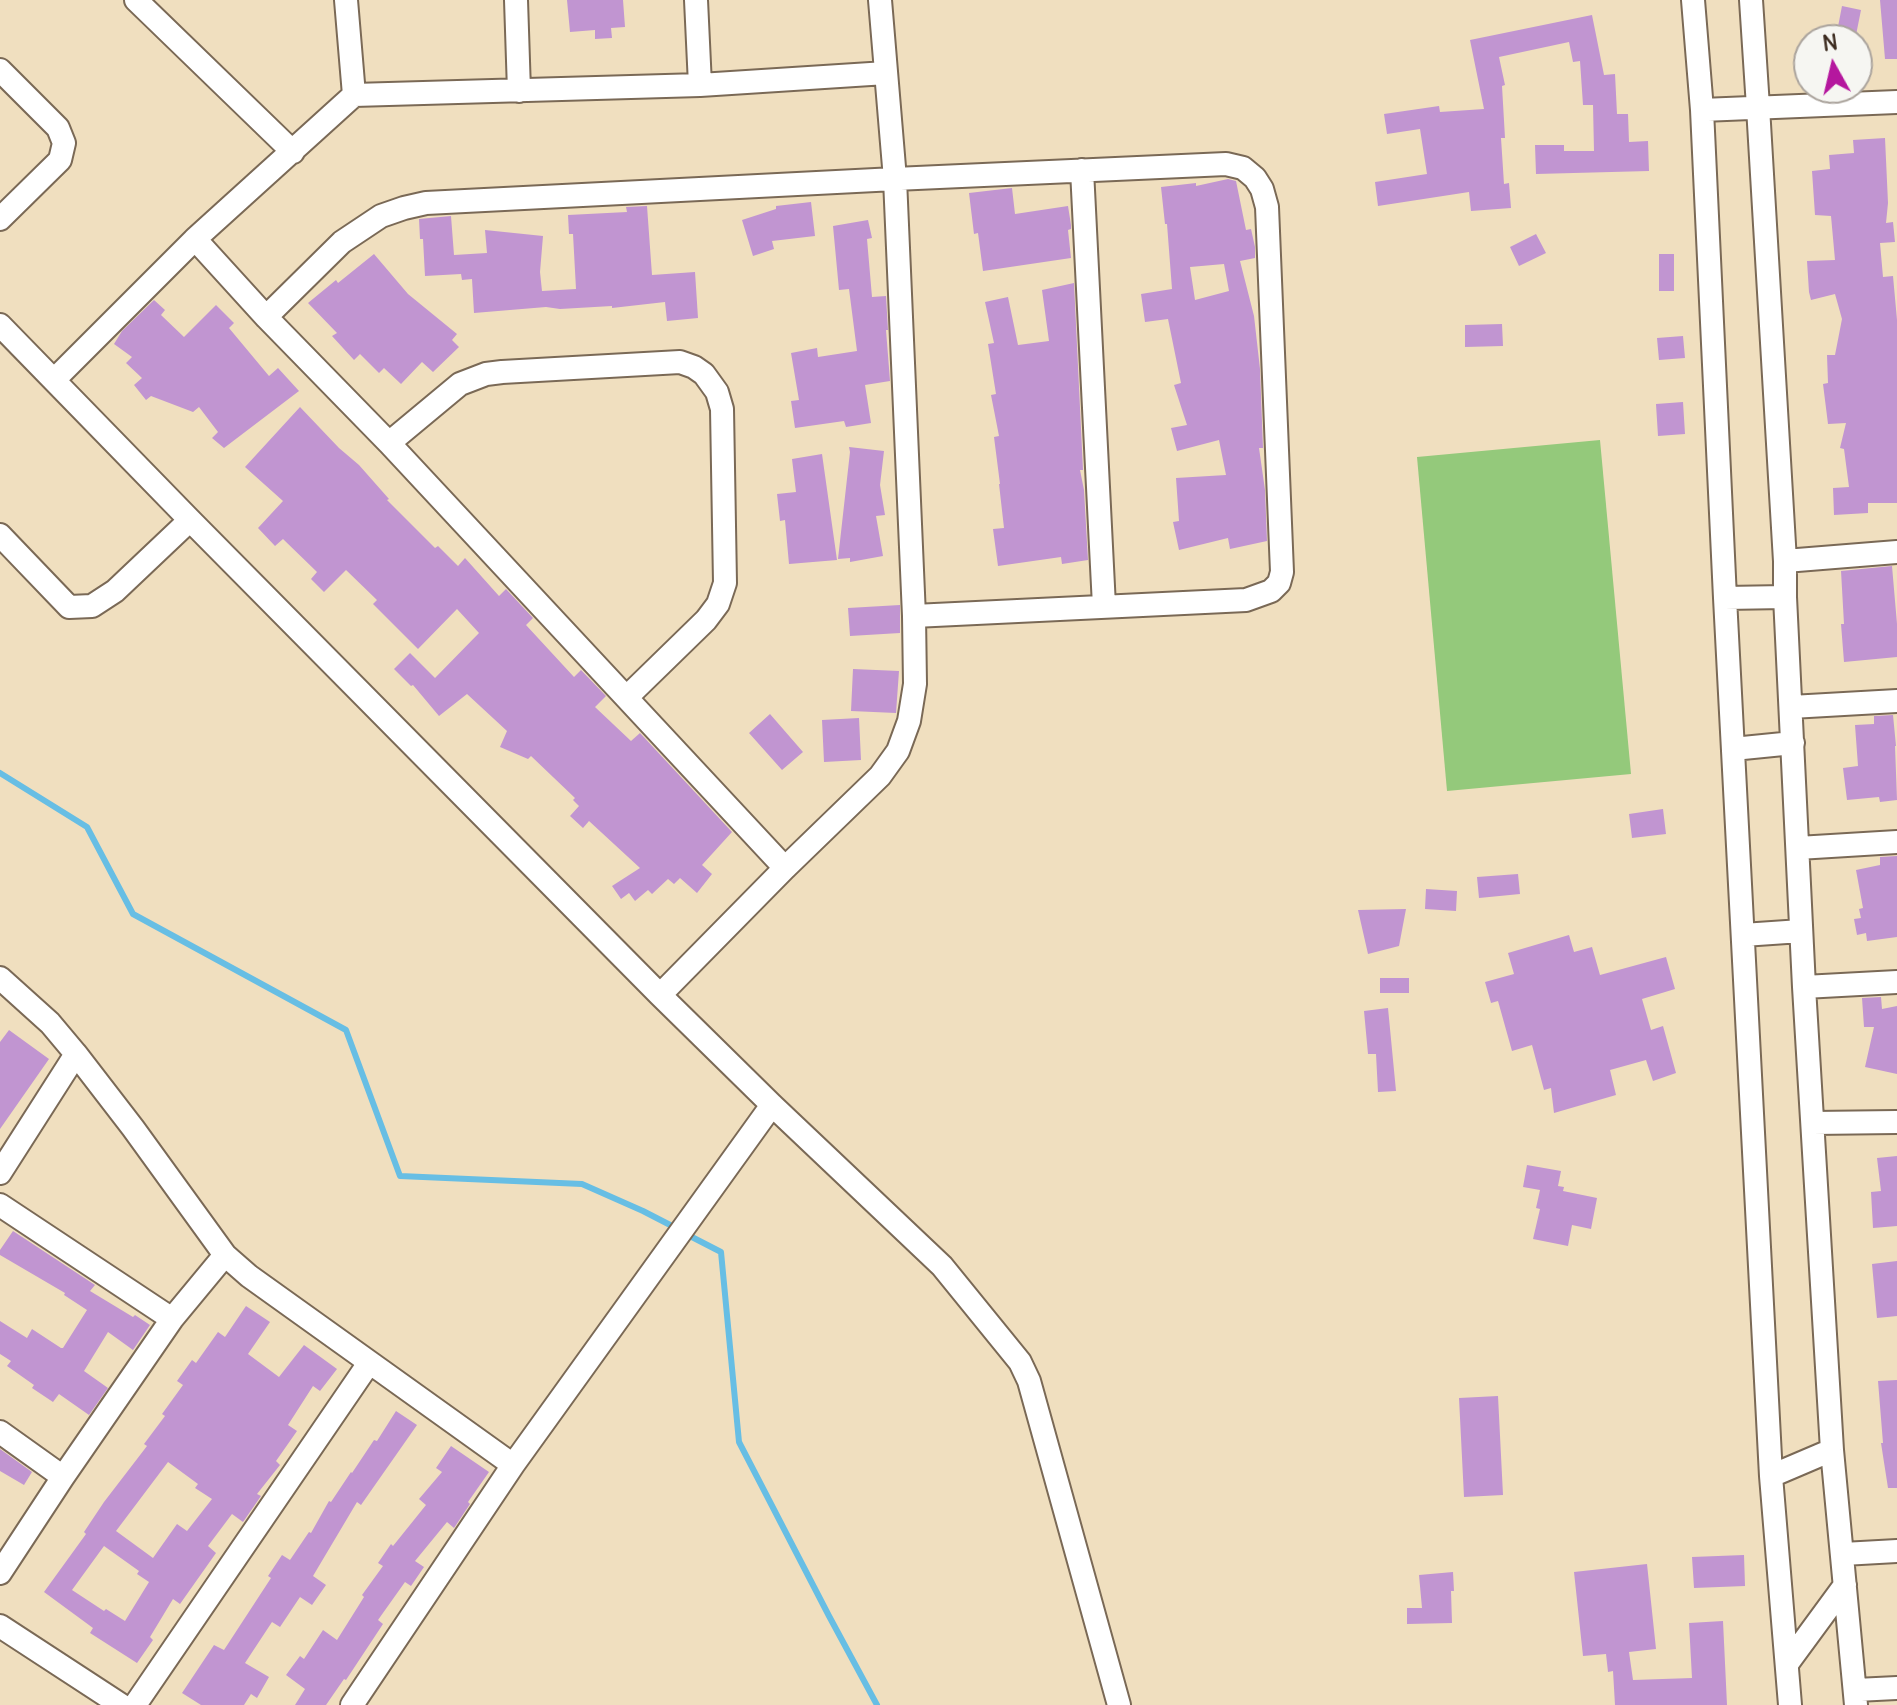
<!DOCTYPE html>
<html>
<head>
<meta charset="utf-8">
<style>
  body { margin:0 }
  #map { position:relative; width:1897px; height:1705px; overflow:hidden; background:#f0dfbf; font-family:Delius,sans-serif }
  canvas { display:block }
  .north { position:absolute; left:1793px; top:24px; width:80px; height:80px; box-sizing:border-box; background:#f6f6f2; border:2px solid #aba49d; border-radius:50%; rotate:352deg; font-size:22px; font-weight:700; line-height:32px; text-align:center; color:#3b2a1e }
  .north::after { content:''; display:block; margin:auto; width:28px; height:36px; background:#b5179e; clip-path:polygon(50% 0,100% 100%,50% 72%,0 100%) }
</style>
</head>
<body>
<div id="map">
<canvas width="1897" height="1705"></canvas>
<div class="north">N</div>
</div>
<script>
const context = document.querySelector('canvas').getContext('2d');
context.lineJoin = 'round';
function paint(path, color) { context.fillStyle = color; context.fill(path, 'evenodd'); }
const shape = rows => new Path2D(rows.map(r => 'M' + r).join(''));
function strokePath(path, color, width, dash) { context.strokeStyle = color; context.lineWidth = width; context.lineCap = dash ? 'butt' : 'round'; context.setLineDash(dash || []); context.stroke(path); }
paint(shape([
  [1600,440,1631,774,1447,791,1417,457]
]), '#94c97b');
strokePath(shape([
  [0,773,87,827,133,914,346,1030,400,1176,582,1184,643,1211,676,1228],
  [686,1234,721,1252,739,1442,829,1616,877,1705]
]), '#67bee4', 6);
paint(shape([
  [567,0,623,0,625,27,611,28,612,38,595,39,595,30,570,32],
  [1880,0,1897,0,1897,59,1885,59],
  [1842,6,1861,10,1855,40,1836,37],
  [1592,15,1604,75,1615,74,1617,114,1628,114,1629,142,1648,141,1649,171,1536,174,1535,145,1564,145,1564,151,1594,151,1593,105,1583,105,1580,61,1573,62,1569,42,1499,57,1505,85,1502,86,1505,138,1501,138,1504,184,1509,183,1511,208,1471,211,1469,192,1378,206,1375,182,1427,174,1420,129,1387,134,1384,114,1439,106,1440,112,1484,109,1470,40],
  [1885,138,1888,203,1886,223,1893,222,1895,242,1880,243,1883,277,1893,276,1897,320,1897,503,1868,503,1868,513,1834,515,1833,488,1849,487,1844,449,1840,448,1846,423,1828,424,1823,384,1828,383,1827,355,1835,355,1842,319,1835,294,1811,300,1809,292,1807,261,1835,260,1831,216,1815,215,1812,171,1830,169,1829,155,1854,153,1853,140],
  [1228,179,1236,181,1246,230,1251,229,1255,247,1255,258,1240,261,1254,316,1260,369,1263,448,1259,448,1265,490,1267,541,1230,549,1228,538,1179,550,1173,522,1179,521,1176,478,1226,475,1219,440,1177,451,1171,428,1187,425,1174,385,1181,383,1168,319,1145,322,1141,294,1172,289,1167,224,1165,224,1161,187,1196,183,1196,186],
  [1224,264,1229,291,1195,300,1190,267],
  [1012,188,1015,214,1068,206,1071,225,1071,229,1068,230,1071,258,983,271,978,233,974,234,969,193],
  [811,202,815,236,772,241,774,249,753,256,742,220,776,209,776,206],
  [647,206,652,275,695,272,698,318,667,321,665,302,612,308,612,306,560,309,546,307,474,313,472,279,462,280,461,274,425,276,423,239,420,239,419,219,451,216,454,255,487,253,485,230,543,236,540,272,542,291,576,289,573,234,569,234,568,215,627,212,626,207],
  [868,220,872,238,867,239,872,297,886,296,888,330,886,330,890,381,865,385,871,423,846,427,844,421,795,428,791,401,799,400,791,353,817,348,818,357,857,351,849,289,839,290,833,226],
  [1536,234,1546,253,1519,266,1510,247],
  [374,254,408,294,457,334,452,340,459,347,433,372,422,362,401,384,384,368,379,373,360,354,354,360,332,336,337,333,308,303,336,280,338,283],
  [1659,254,1674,254,1674,291,1659,291],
  [1074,283,1083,470,1080,470,1084,490,1088,560,1062,564,1061,557,998,566,993,529,1004,528,999,484,1000,484,994,437,999,436,991,395,996,394,988,344,994,343,985,302,1008,297,1018,345,1049,341,1042,290],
  [154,300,165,310,161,315,184,337,216,305,234,323,229,328,269,376,278,368,299,391,224,448,212,438,218,432,199,407,193,412,151,396,146,400,134,385,142,378,126,363,132,357,114,344,122,331],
  [1502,324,1503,346,1465,347,1465,325],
  [1683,336,1685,358,1659,360,1657,338],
  [1683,402,1685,434,1658,436,1656,404],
  [300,407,339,448,359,465,389,499,387,500,435,548,438,546,458,566,465,558,499,596,506,589,533,618,526,625,574,677,581,670,606,696,595,707,631,741,640,733,732,832,702,865,712,874,697,893,680,878,674,884,668,879,652,894,648,890,635,901,629,893,621,899,612,886,640,868,589,821,583,828,570,816,579,806,573,800,575,798,531,756,528,759,500,747,507,731,467,694,439,716,413,685,411,686,394,669,410,653,435,678,479,633,457,609,418,649,373,604,377,600,346,570,324,592,311,579,317,572,283,539,275,546,258,528,283,501,245,467],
  [849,447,884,451,880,485,885,515,876,516,883,556,850,562,850,558,838,559,850,452],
  [822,454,837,560,789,564,785,520,780,521,777,494,796,492,792,459],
  [1892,566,1897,624,1897,657,1844,662,1841,624,1844,624,1841,571],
  [900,605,900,633,850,636,848,608],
  [853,669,899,671,896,713,851,711],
  [770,714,803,752,782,770,749,733],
  [1893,715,1896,746,1895,746,1897,800,1880,802,1879,797,1847,800,1843,768,1858,766,1855,725,1874,724,1874,716],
  [859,718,861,760,824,762,822,720],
  [1663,809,1666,834,1632,838,1629,814],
  [1897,856,1897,937,1867,941,1866,933,1857,935,1854,919,1861,918,1859,909,1863,908,1856,870,1880,865,1880,857],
  [1518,874,1520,894,1479,898,1477,877],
  [1426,889,1457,891,1456,911,1425,909],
  [1406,909,1399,946,1368,954,1358,910],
  [1569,935,1574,952,1592,947,1600,975,1666,957,1675,989,1642,999,1651,1030,1663,1026,1676,1073,1653,1081,1646,1060,1610,1070,1616,1095,1554,1113,1551,1088,1544,1090,1532,1045,1512,1051,1498,1001,1491,1003,1485,982,1514,974,1508,953],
  [1380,978,1409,978,1409,993,1380,993],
  [1881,997,1882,1009,1897,1006,1897,1074,1865,1067,1874,1027,1864,1027,1862,998],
  [1388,1008,1396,1091,1378,1092,1376,1054,1368,1054,1364,1011],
  [9,1030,49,1059,0,1129,0,1042],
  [1897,1156,1897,1226,1873,1228,1871,1192,1881,1191,1877,1158],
  [1527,1165,1561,1171,1558,1186,1564,1187,1563,1191,1597,1198,1591,1229,1572,1225,1568,1246,1533,1239,1540,1209,1536,1208,1540,1190,1523,1187],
  [13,1231,95,1285,90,1291,133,1317,135,1315,150,1325,133,1350,108,1332,84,1371,108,1388,89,1415,59,1394,53,1402,32,1388,34,1385,7,1366,11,1361,0,1354,0,1321,27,1338,32,1329,61,1348,63,1348,87,1310,64,1295,65,1293,0,1255,0,1250],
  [1897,1261,1897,1316,1877,1318,1872,1264],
  [246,1306,270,1322,248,1354,279,1377,304,1345,337,1369,320,1391,313,1386,288,1425,297,1431,276,1461,280,1465,257,1494,261,1496,243,1522,232,1514,208,1546,216,1553,180,1604,173,1599,150,1637,153,1640,137,1663,90,1633,93,1628,44,1592,86,1534,84,1532,104,1502,147,1446,144,1444,165,1416,162,1414,183,1385,177,1381,192,1360,196,1363,218,1332,225,1337],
  [168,1462,198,1484,195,1488,212,1499,187,1531,177,1524,153,1558,116,1531],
  [104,1546,139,1571,137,1574,149,1582,125,1621,106,1609,104,1611,72,1590],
  [1897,1380,1897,1488,1888,1488,1881,1443,1883,1443,1878,1381],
  [1498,1396,1503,1495,1464,1497,1459,1398],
  [396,1411,417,1425,361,1505,357,1502,313,1576,326,1585,312,1605,300,1597,280,1627,272,1622,245,1663,269,1677,257,1698,251,1694,244,1705,201,1705,182,1693,214,1645,224,1650,271,1578,268,1576,282,1555,290,1560,309,1532,311,1533,329,1501,331,1502,351,1472,352,1473,374,1440,377,1441],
  [451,1446,489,1472,468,1502,470,1504,454,1528,447,1522,415,1561,424,1567,411,1586,405,1582,378,1620,383,1624,346,1680,344,1679,326,1705,295,1705,305,1689,286,1675,300,1656,304,1659,323,1630,337,1640,364,1597,362,1595,383,1566,378,1563,391,1544,393,1546,426,1505,419,1499,442,1472,436,1468],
  [0,1449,32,1472,24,1485,0,1471],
  [1744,1555,1745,1586,1694,1588,1692,1557],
  [1647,1564,1656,1649,1629,1652,1633,1680,1692,1678,1689,1623,1723,1621,1727,1705,1615,1705,1613,1671,1608,1672,1606,1654,1583,1656,1574,1572],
  [1453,1572,1454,1591,1451,1591,1452,1623,1407,1624,1407,1608,1422,1608,1419,1575]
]), '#c195d1');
const minor = shape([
  [136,0,293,152],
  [346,0,354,95],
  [516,0,519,91],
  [696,0,700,85],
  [1693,0,1702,110,1725,598,1771,1476,1790,1705],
  [1751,0,1758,107,1785,561,1785,597,1804,987,1832,1450,1856,1705],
  [0,70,58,128,64,143,60,160,0,219],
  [1702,110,1897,102],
  [1082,170,1104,606],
  [195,239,354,95,700,85,886,73],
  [266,317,342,242,381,216,404,208,426,203,895,179,1226,164,1243,168,1255,178,1262,189,1267,207,1282,572,1279,583,1271,591,1246,600,914,616],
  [0,325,190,520,660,995,772,1105,942,1266,1020,1362,1029,1381,1119,1705],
  [54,380,195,239,266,317,389,443,785,868],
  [389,443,460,384,486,374,502,372,680,362,694,367,704,374,717,392,722,409,725,583,718,604,706,620,627,697],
  [0,535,69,607,92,606,115,591,190,520],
  [1785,561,1897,552],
  [1725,598,1785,597],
  [1791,707,1897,701],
  [1733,749,1793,743],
  [1798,848,1897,842],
  [1743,935,1801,931],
  [0,978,50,1023,76,1054,133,1128,225,1255,249,1276,513,1465],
  [1804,987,1897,982],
  [660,995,785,868,880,776,898,751,909,721,915,684,914,616,895,179,880,0],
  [1813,1123,1897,1122],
  [0,1173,76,1054],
  [0,1205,172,1319],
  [0,1432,63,1477],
  [1771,1476,1832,1450],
  [1843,1554,1897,1551],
  [0,1573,63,1477,172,1319,225,1255],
  [0,1626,121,1705],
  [1787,1664,1845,1585],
  [1856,1690,1897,1688],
  [135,1705,369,1363],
  [352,1705,513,1465,772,1105]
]);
strokePath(minor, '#7a6956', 26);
strokePath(minor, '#fff', 22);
</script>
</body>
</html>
